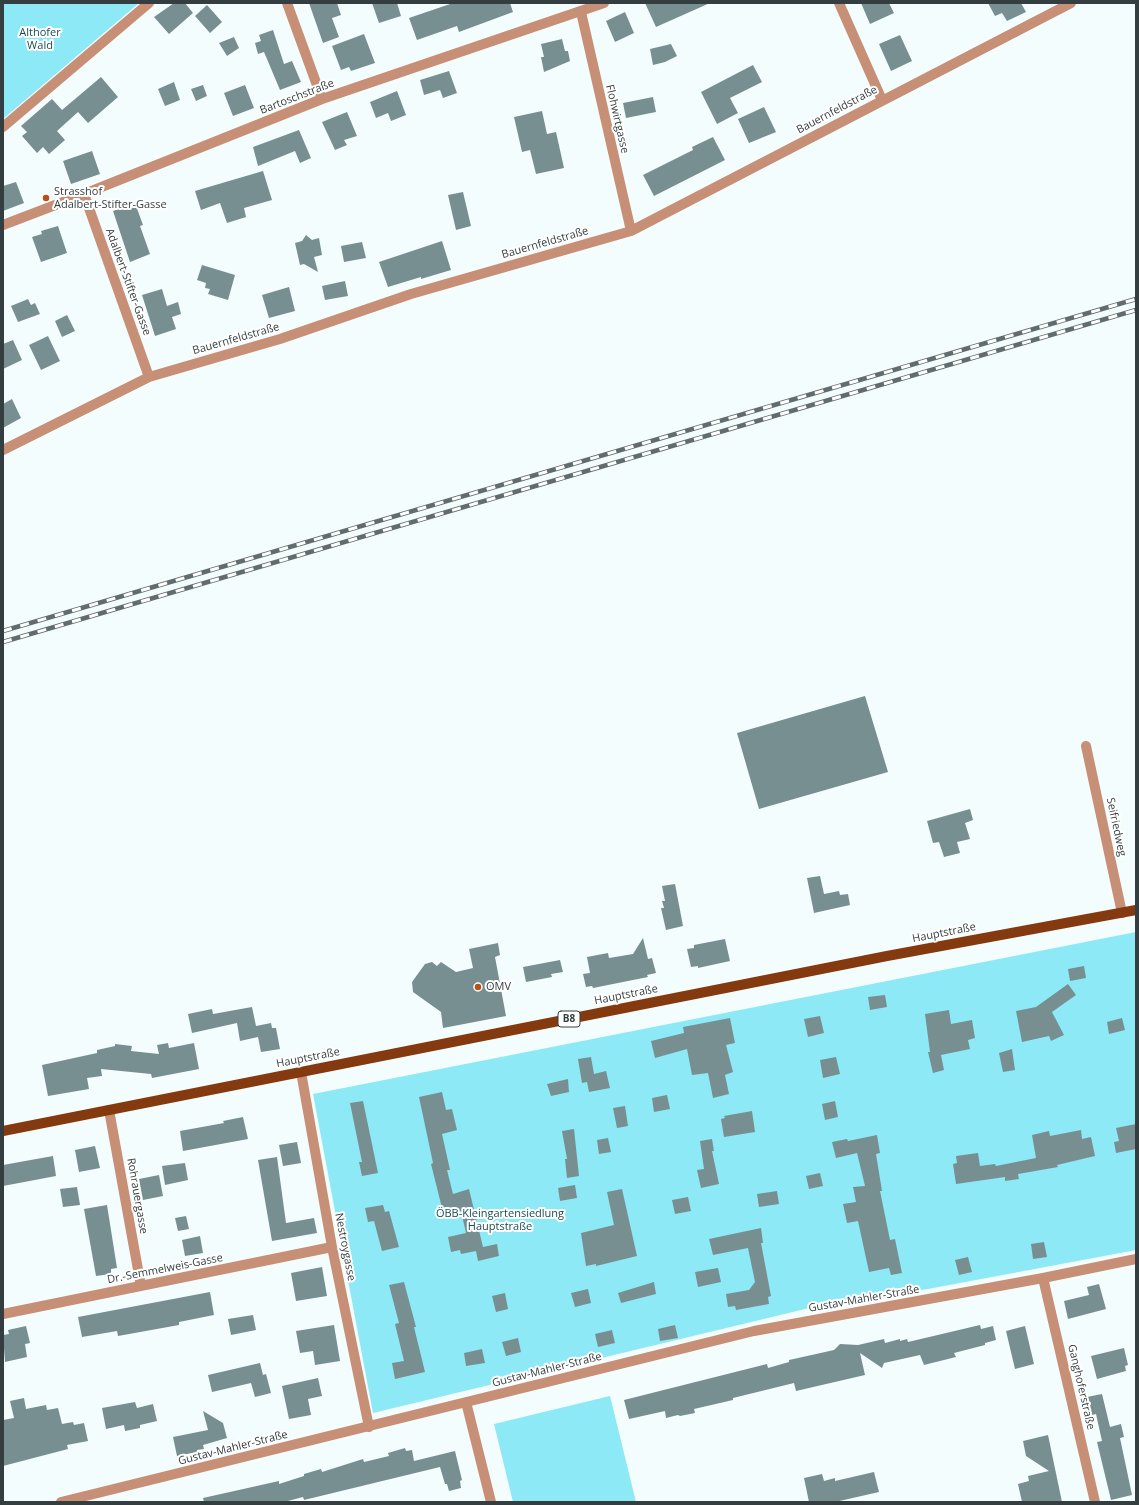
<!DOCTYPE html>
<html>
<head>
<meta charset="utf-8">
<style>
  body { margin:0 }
  #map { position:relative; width:1139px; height:1505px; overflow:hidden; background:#f3fdfe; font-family:"Open Sans",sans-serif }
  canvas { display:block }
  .frame { position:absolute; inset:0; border:4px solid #343e40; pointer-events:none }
</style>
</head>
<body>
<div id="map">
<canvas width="1139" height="1505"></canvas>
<div class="frame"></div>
</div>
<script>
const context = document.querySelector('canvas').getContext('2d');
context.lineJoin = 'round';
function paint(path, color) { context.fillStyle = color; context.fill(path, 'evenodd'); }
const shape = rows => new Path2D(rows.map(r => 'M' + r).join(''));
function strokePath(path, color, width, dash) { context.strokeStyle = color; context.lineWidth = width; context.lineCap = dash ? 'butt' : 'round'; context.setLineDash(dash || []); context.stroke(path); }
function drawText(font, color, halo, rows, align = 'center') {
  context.font = font + ' "Open Sans",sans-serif'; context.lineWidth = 4; context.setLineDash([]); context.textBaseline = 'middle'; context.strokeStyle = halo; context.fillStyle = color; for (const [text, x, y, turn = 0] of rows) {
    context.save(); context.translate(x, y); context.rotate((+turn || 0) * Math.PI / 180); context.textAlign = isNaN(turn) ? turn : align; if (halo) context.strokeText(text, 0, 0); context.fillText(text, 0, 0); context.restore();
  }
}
paint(shape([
  [3,3,139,3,3,119],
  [1136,932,1136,1250,928,1289,826,1304,373,1413,313,1094],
  [610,1396,636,1502,513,1502,494,1424]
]), '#8de9f6');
paint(shape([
  [174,3,185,3,193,13,169,34,154,17],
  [309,3,337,3,341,15,332,18,339,37,323,43],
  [372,3,397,3,401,16,379,23],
  [453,3,510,3,513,12,459,32,457,26,417,40,409,18],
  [645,3,710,3,656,27],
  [861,3,889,3,894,13,870,24],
  [988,3,1021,3,1026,12,1007,21,1002,13,995,16],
  [207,5,222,22,210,33,195,16],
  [625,12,634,33,615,42,606,21],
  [273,30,284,64,292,61,301,82,280,90,264,52,258,54,255,43,261,41,259,35],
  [364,34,375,63,351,71,349,67,341,70,332,46],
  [900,35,912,61,891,71,879,44],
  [234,37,239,48,227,56,219,43],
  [562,39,565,51,568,51,570,61,544,72,541,57,544,57,541,44],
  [671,44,677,56,665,62,653,65,650,49],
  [753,65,762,82,730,98,738,113,717,124,701,92],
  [449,71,457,93,443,98,440,90,424,95,420,80],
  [101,77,118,97,88,123,78,112,57,131,65,140,49,154,43,147,37,153,22,136,27,132,21,126,52,99,62,110],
  [174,82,180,100,165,106,158,89],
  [203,85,207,96,196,101,191,89],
  [245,85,254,108,233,116,224,93],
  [397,91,406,115,391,121,388,113,376,118,370,102],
  [653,97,656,112,626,118,623,103],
  [764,107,776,132,749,143,738,119],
  [542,111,547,134,556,132,564,168,536,174,530,150,522,152,514,117],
  [347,112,357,136,344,140,347,145,335,150,322,122],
  [299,130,311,158,300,163,295,151,258,166,253,147],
  [713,137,725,160,654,196,643,175,693,150,692,147],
  [92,151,100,174,71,184,63,161],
  [263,171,272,200,244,208,246,217,227,223,220,203,201,210,195,191],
  [16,182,24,203,3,211,3,186],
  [463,192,471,226,456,230,448,195],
  [135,203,143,225,140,226,150,254,130,262,113,211],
  [58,226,67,253,41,262,32,237,42,234,41,231],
  [306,235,312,240,319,238,322,255,314,257,318,272,304,264,300,265,295,243,302,241],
  [442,241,451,270,421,279,421,277,388,287,379,262],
  [362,242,366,258,344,262,341,246],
  [202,265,235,275,228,300,208,294,210,289,205,288,206,283,197,280],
  [345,281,348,296,325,300,322,286],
  [289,287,295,311,269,318,262,295],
  [162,289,167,306,178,302,181,314,172,317,176,329,155,336,142,295],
  [28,299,31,305,35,303,40,314,18,322,11,306],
  [67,315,75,331,62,337,55,321],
  [48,336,60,361,41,370,29,345],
  [13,340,22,360,3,369,3,344],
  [12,399,21,418,3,428,3,404],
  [865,696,888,772,759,809,737,733],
  [970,809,973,820,965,823,970,839,957,842,960,853,944,857,939,842,933,843,927,821],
  [820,876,824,894,839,891,840,895,848,894,850,905,814,913,807,878],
  [675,884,683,926,666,930,661,908,664,908,662,901,665,901,662,886],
  [643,938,648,959,652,958,656,973,647,975,648,977,593,988,592,986,586,987,583,974,590,973,587,957,608,953,609,958,633,954],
  [725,939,730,961,698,968,698,966,691,967,687,949,694,948,694,945],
  [498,943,500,955,495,957,506,1016,443,1028,441,1012,413,992,412,982,425,964,432,962,437,966,441,962,456,972,473,968,469,949],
  [560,960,563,972,551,974,552,977,526,982,523,967],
  [1084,966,1086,978,1070,981,1068,969],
  [1068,984,1076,995,1052,1012,1064,1035,1051,1041,1049,1036,1022,1042,1016,1011,1036,1007],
  [885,995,887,1007,870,1010,868,997],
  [252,1007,256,1026,271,1023,272,1028,276,1028,280,1049,261,1052,258,1037,240,1041,237,1023,192,1033,188,1014,212,1009,213,1014],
  [949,1010,951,1024,972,1020,975,1038,968,1040,970,1049,941,1055,944,1070,933,1073,928,1052,930,1052,925,1014],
  [820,1016,824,1033,808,1037,804,1019],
  [730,1018,735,1043,726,1045,733,1072,725,1075,729,1094,713,1098,708,1073,692,1075,687,1049,655,1058,651,1041,684,1033,683,1027],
  [1122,1018,1125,1030,1109,1034,1107,1022],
  [168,1043,169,1048,194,1043,199,1069,152,1078,151,1074,101,1069,102,1076,87,1078,89,1089,48,1096,42,1065,97,1053,97,1050,115,1046,115,1044,132,1046,131,1051,159,1054,157,1045],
  [1012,1049,1015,1070,1003,1072,999,1053],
  [591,1057,594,1074,606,1071,610,1088,589,1092,587,1082,582,1083,578,1059],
  [836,1057,840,1074,823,1078,820,1060],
  [568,1079,569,1092,551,1096,547,1084],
  [442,1092,446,1110,452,1109,457,1130,442,1134,450,1170,447,1170,453,1194,469,1189,483,1247,497,1244,499,1256,478,1261,476,1251,461,1254,460,1250,451,1252,448,1237,466,1233,461,1211,451,1213,450,1210,443,1212,431,1164,433,1163,419,1097],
  [667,1095,670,1109,654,1112,652,1098],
  [363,1101,378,1173,362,1176,359,1162,362,1162,350,1103],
  [835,1101,838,1117,825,1120,822,1104],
  [625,1106,628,1126,617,1128,613,1108],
  [752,1111,755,1132,724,1137,721,1119,725,1118,724,1116],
  [243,1117,248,1139,183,1151,180,1131,224,1123,223,1121],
  [1136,1124,1136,1149,1116,1153,1114,1142,1119,1141,1116,1128],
  [574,1129,579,1176,567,1178,565,1159,567,1159,562,1131],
  [1081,1130,1082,1139,1091,1137,1095,1156,1057,1165,1058,1167,1018,1174,1019,1179,1005,1181,1005,1177,956,1184,953,1164,957,1163,956,1156,978,1153,980,1166,995,1164,996,1166,1036,1158,1032,1135,1049,1131,1050,1136],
  [877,1135,880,1153,876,1154,882,1191,880,1191,890,1240,895,1239,902,1273,891,1275,889,1268,869,1272,858,1221,847,1223,843,1204,856,1202,853,1187,865,1186,857,1153,836,1158,832,1142,847,1139,848,1141],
  [608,1138,611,1152,599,1154,597,1140],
  [712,1139,714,1151,712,1151,719,1184,701,1188,697,1170,704,1169,700,1141],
  [297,1142,301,1163,283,1166,279,1145],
  [95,1146,100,1168,79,1172,75,1150],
  [53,1156,56,1176,3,1186,3,1165],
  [277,1157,286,1223,314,1218,317,1233,272,1241,258,1160],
  [185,1163,188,1180,165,1185,162,1166],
  [820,1173,823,1186,809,1189,806,1176],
  [159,1175,163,1196,143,1200,139,1179],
  [575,1185,577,1198,560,1201,558,1188],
  [77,1187,80,1205,63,1207,60,1189],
  [622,1189,637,1256,596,1266,596,1264,586,1266,581,1233,614,1225,607,1192],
  [777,1191,779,1204,759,1207,757,1194],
  [688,1197,691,1211,675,1214,672,1200],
  [107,1205,117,1268,111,1269,111,1274,96,1276,84,1209],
  [383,1205,385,1212,389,1211,399,1247,382,1251,374,1221,368,1222,365,1208],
  [186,1216,189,1229,178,1231,175,1218],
  [761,1228,763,1243,761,1243,771,1296,768,1297,769,1304,736,1310,735,1306,728,1307,726,1294,749,1290,755,1282,748,1248,713,1255,709,1239],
  [200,1236,203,1253,185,1256,182,1240],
  [1044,1242,1047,1257,1033,1259,1031,1244],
  [968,1257,972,1272,959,1275,955,1260],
  [322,1267,327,1296,296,1301,291,1273],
  [718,1268,721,1282,698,1287,695,1272],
  [404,1282,416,1327,414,1327,425,1372,395,1379,392,1363,404,1361,395,1324,399,1323,389,1285],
  [654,1282,656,1294,621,1303,618,1293],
  [1099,1284,1106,1309,1068,1319,1064,1301,1089,1295,1087,1287],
  [588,1289,591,1303,575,1307,571,1293],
  [210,1292,214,1315,179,1322,179,1325,118,1336,117,1331,82,1337,78,1317],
  [505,1293,508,1309,496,1312,492,1296],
  [253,1315,256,1330,231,1335,228,1319],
  [334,1325,340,1361,315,1365,313,1351,300,1353,296,1331],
  [675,1325,678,1338,660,1341,658,1329],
  [980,1325,981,1329,993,1326,996,1340,985,1343,985,1345,954,1353,956,1357,924,1365,920,1355,884,1363,882,1368,860,1353,865,1375,796,1391,794,1383,733,1398,733,1400,694,1409,695,1413,680,1416,678,1415,666,1418,665,1411,629,1419,624,1400,767,1364,768,1368,789,1362,789,1360,834,1350,840,1344,858,1345,884,1339,885,1343,900,1339,900,1341,907,1339,908,1342],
  [26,1326,30,1343,25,1344,27,1357,5,1362,3,1335,9,1334,8,1330],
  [1025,1326,1034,1364,1015,1369,1006,1331],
  [612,1330,615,1343,598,1347,595,1334],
  [518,1338,521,1352,506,1356,502,1342],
  [1124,1348,1128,1365,1125,1366,1126,1371,1097,1379,1091,1356],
  [482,1349,485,1363,466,1366,464,1353],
  [260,1363,263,1375,266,1374,271,1393,255,1397,251,1383,212,1392,208,1375],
  [318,1378,322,1396,308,1399,311,1415,289,1419,282,1386],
  [1102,1394,1110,1427,1121,1424,1124,1437,1120,1438,1132,1495,1111,1500,1097,1442,1102,1441,1096,1414,1092,1415,1087,1397],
  [24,1398,26,1409,46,1405,47,1410,58,1408,62,1424,73,1422,74,1425,84,1423,88,1441,67,1445,68,1449,3,1466,3,1420,14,1418,10,1401],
  [135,1402,137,1408,153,1404,157,1421,140,1425,140,1428,125,1431,124,1425,106,1429,102,1408],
  [203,1411,223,1423,227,1438,203,1445,204,1449,197,1450,197,1452,177,1456,173,1437,208,1430],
  [1048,1435,1062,1502,1022,1502,1018,1484,1029,1481,1028,1476,1049,1471,1026,1456,1023,1441],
  [405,1448,406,1451,412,1450,414,1461,455,1451,462,1480,460,1481,461,1488,449,1491,447,1484,445,1484,440,1467,304,1500,303,1497,284,1502,204,1502,203,1498,279,1481,279,1484,304,1476,304,1474,321,1469,322,1472,363,1459,364,1462,389,1456,388,1453],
  [874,1472,879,1492,835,1502,809,1502,804,1478,822,1474,824,1481,835,1478,835,1481]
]), '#788f92');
strokePath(shape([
  [287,3,322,99],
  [839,3,882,100],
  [581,12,631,231],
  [3,127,149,3],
  [84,194,149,377],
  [3,225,84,194,322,99,604,3],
  [3,450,149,377,280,339,411,294,631,231,1071,3],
  [1086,746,1122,913],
  [301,1072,332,1247,369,1427],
  [109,1110,141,1286],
  [1043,1278,1095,1502],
  [3,1314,332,1247],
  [466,1402,491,1502],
  [61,1502,754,1331,1043,1278,1136,1259]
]), '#c68f76', 10);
strokePath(shape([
  [3,1131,887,956,1136,910]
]), '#84390e', 10);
const rail = shape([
  [3,631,1136,299],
  [3,642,1136,310]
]);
strokePath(rail, '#626c6e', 4.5);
strokePath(rail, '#fff', 3, [9]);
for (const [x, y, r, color] of [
  [46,198,4,"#b55218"],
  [478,987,4,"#b55218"]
]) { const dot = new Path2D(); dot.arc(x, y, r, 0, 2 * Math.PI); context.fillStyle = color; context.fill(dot); strokePath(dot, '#fff', 1.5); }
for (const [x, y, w] of [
  [569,1019,22]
]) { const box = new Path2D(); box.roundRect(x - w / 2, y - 8, w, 16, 3); context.fillStyle = '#fff'; context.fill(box); strokePath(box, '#343e40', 1); }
drawText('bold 10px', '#343e40', null, [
  ["B8",569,1019]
]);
drawText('11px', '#174c53', '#fff', [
  ["Althofer",40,33],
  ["Wald",40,46],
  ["ÖBB-Kleingartensiedlung",500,1214],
  ["Hauptstraße",500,1227]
]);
drawText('11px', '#343e40', '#fff', [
  ["Bartoschstraße",297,97,-21],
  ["Bauernfeldstraße",837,110,-28],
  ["Flohwirtgasse",617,119,77],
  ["Bauernfeldstraße",545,243,-16],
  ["Adalbert-Stifter-Gasse",128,282,70],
  ["Bauernfeldstraße",236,339,-16],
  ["Seifriedweg",1116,827,78],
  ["Hauptstraße",944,933,-11],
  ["Hauptstraße",626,995,-11],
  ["Hauptstraße",308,1058,-11],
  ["Rohrauergasse",137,1196,80],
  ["Nestroygasse",345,1247,79],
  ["Dr.-Semmelweis-Gasse",165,1269,-11],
  ["Gustav-Mahler-Straße",864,1299,-10],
  ["Gustav-Mahler-Straße",547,1370,-14],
  ["Ganghoferstraße",1081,1387,77],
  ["Gustav-Mahler-Straße",233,1448,-14]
]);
drawText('11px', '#343e40', '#fff', [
  ["Strasshof",54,192],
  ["Adalbert-Stifter-Gasse",54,205],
  ["OMV",486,987]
], 'left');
</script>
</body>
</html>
